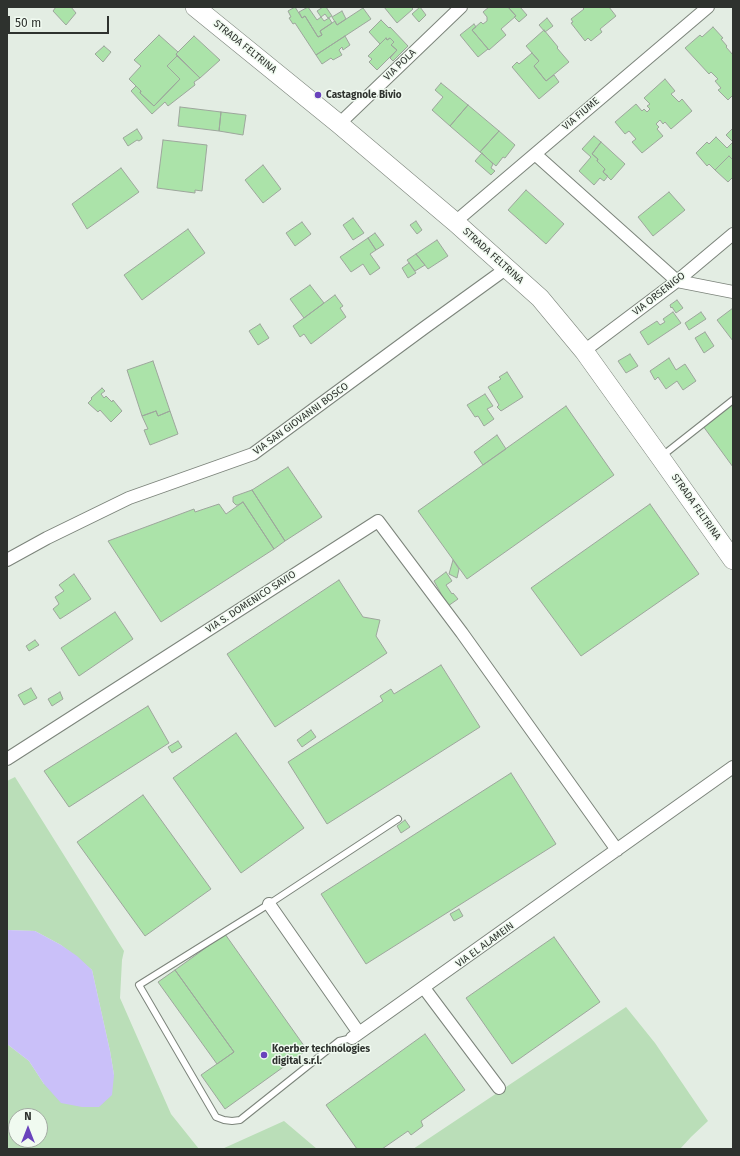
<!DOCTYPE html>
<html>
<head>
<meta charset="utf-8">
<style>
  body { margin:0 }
  #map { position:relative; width:740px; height:1156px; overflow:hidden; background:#e3ede3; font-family:"Fira Sans",sans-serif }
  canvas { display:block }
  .frame { position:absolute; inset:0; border:8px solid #2e322e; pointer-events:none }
  .north { position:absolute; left:8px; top:1108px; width:40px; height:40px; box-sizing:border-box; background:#f0faf0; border:1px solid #a2aaa2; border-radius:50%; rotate:0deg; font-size:11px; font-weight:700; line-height:16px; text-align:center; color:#2e322e }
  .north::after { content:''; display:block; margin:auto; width:14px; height:18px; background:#6943bc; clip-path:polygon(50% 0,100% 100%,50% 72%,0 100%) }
  .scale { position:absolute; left:8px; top:16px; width:101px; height:18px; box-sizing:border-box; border:2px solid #2e322e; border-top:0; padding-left:5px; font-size:12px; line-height:14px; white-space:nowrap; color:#2e322e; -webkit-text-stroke:3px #f0faf0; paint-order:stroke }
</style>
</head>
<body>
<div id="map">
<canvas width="740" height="1156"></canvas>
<div class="frame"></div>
<div class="north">N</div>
<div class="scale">50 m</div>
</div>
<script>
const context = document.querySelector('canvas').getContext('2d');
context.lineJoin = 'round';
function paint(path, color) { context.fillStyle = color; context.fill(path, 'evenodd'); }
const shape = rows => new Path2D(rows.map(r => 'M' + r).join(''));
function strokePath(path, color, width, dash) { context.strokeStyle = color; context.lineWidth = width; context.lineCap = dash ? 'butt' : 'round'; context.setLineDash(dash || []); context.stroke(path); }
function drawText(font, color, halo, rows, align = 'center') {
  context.font = font + ' "Fira Sans",sans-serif'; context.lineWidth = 3; context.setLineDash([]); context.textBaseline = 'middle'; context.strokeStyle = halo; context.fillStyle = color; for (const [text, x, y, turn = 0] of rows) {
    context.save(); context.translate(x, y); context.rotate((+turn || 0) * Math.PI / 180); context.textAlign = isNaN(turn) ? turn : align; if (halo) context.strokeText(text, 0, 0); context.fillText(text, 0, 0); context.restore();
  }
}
paint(shape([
  [15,777,124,951,122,960,120,998,171,1114,199,1149,7,1149,7,1044,29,1061,44,1084,114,1075,110,1051,92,970,61,945,35,931,7,930,7,781],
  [16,1116,40,1116,40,1140,16,1140],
  [626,1007,655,1043,708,1121,691,1137,680,1149,413,1149],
  [284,1121,317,1149,222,1149]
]), '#badeb8');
paint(shape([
  [7,930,35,931,61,945,77,956,92,970,110,1051,114,1075,112,1095,99,1107,82,1107,61,1103,44,1084,29,1061,7,1044]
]), '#cac0f9');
const building = shape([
  [56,7,71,7,76,13,66,25,53,11,56,7],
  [295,7,302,18,305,16,318,37,322,35,320,31,335,21,337,25,363,8,371,19,316,55,295,23,293,24,289,18,291,17,288,11,295,7],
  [308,7,317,20,321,17,324,21,329,18,332,23,320,31,322,35,318,37,305,16,302,18,299,12,308,7],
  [323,7,326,7,332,16,328,18,325,14,321,17,317,11,323,7],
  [384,7,411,7,413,9,397,23,384,7],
  [420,7,426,15,419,22,412,14,420,7],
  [489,7,508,7,516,16,501,29,506,35,489,50,472,30,481,22,483,24,487,21,487,17,483,12,489,7],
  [508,7,520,7,527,15,519,22,514,17,516,16,508,7],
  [582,7,609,7,616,16,600,29,602,32,591,41,588,38,585,41,571,23,573,22,571,19,584,9,582,7],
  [342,11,346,19,337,25,332,17,342,11],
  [547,18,553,26,545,32,539,25,547,18],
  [381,20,389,28,390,27,408,46,393,61,390,58,397,50,391,45,394,42,390,38,387,40,386,38,380,44,369,32,381,20],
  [474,24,476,27,472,30,488,49,478,57,460,35,474,24],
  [713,27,723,38,721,39,727,46,726,47,733,55,733,95,728,100,718,90,721,88,715,81,718,79,711,72,709,74,685,48,700,35,702,37,713,27],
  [544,30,558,47,557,48,569,62,546,81,534,66,539,61,526,46,544,30],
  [159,35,178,52,176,54,177,56,167,66,180,79,154,106,140,93,141,91,129,79,141,66,134,60,159,35],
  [194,36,220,60,200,78,176,54,194,36],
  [345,36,350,45,343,50,342,47,339,50,342,55,333,60,331,58,322,64,316,55,345,36],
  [386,38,387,40,390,38,394,42,391,45,397,50,377,70,369,62,372,59,368,56,386,38],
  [104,46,111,52,103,62,95,54,104,46],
  [532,53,539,61,534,66,546,81,554,75,559,82,539,99,512,67,517,62,519,64,532,53],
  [177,56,200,78,194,82,195,85,168,106,165,102,152,114,131,91,136,86,141,91,140,93,154,106,180,79,167,66,177,56],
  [665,79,675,91,671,94,679,102,682,99,692,111,671,129,665,122,663,124,660,120,656,124,659,127,657,129,663,136,642,153,632,142,636,139,629,131,625,134,615,122,636,104,642,111,644,109,647,112,650,109,647,106,650,104,644,98,665,79],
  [441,83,468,105,450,126,432,110,443,97,435,90,441,83],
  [468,105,499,131,480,152,450,126,468,105],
  [180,107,221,112,219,131,178,126,180,107],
  [221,112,246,115,243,135,219,131,221,112],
  [733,128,733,142,726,135,733,128],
  [137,129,142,137,142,139,139,141,137,140,128,146,123,138,137,129],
  [499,131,515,145,505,158,503,157,496,166,480,152,499,131],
  [594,136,601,142,592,154,598,159,597,161,605,169,603,172,608,176,604,181,600,178,594,185,579,171,591,157,582,149,594,136],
  [716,137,727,148,733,142,733,160,729,156,715,170,709,164,707,166,696,153,707,142,709,144,716,137],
  [163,140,207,145,202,191,195,190,195,193,157,188,163,140],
  [601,142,625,164,611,180,603,172,605,169,597,161,598,159,592,154,601,142],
  [482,153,493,164,491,168,495,171,491,175,475,161,482,153],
  [729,156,733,160,733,177,728,182,715,170,729,156],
  [263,165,281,189,263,203,245,180,263,165],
  [121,168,139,192,87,229,72,204,121,168],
  [526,190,564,224,546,244,508,210,526,190],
  [669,192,685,210,653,236,638,217,669,192],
  [353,218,364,233,353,240,343,225,353,218],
  [416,221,422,230,417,234,410,225,416,221],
  [302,222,311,234,295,246,286,233,302,222],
  [188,229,205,253,142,300,124,275,188,229],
  [375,233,384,245,376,250,368,238,375,233],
  [368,238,376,250,370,254,380,268,370,275,363,264,351,272,340,257,368,238],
  [437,240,448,256,428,269,416,254,437,240],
  [416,254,425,265,415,271,407,260,416,254],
  [409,263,416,273,408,278,402,268,409,263],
  [310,285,324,303,304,318,290,299,310,285],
  [335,295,343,306,340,308,346,317,311,344,304,334,300,337,293,326,335,295],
  [677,300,683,308,676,313,672,307,671,308,670,305,677,300],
  [733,308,733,341,717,320,733,308],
  [673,312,681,323,648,345,640,332,657,321,660,325,665,322,663,319,673,312],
  [701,312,706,319,689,330,685,323,701,312],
  [260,324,269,338,258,345,249,331,260,324],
  [705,332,714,346,704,353,695,338,705,332],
  [630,354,638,366,626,373,618,361,630,354],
  [669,358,676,370,685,364,696,381,683,390,677,381,666,389,658,377,655,380,650,371,669,358],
  [153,361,170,411,158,416,156,411,142,416,127,370,153,361],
  [507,372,523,397,501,411,497,407,499,405,488,387,501,379,499,377,507,372],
  [102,388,105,391,101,394,104,398,106,396,112,402,113,400,122,411,111,422,100,410,98,412,88,403,92,399,91,398,102,388],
  [485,394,493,406,487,409,494,419,484,426,478,416,475,417,467,405,485,394],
  [733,403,733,467,703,426,733,403],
  [566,406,614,475,467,579,418,511,566,406],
  [156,411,158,416,170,411,178,434,150,445,144,430,148,429,142,416,156,411],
  [497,435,506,449,483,465,474,452,497,435],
  [288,467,322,517,285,541,252,490,288,467],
  [252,490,285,541,274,549,243,502,238,505,236,505,233,502,233,497,235,496,252,490],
  [243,502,274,549,161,622,108,541,194,509,195,512,219,504,226,514,243,502],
  [650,504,699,574,581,656,531,588,650,504],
  [453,560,459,569,457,578,449,574,453,560],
  [446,572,452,581,446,585,452,594,453,593,458,599,448,606,434,581,446,572],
  [74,574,91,599,60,619,53,609,59,604,55,597,64,591,59,585,74,574],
  [339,580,363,617,380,620,376,636,387,653,275,727,227,654,339,580],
  [115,612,133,639,79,676,61,648,115,612],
  [35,640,39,645,29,651,26,646,35,640],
  [441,665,480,727,327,824,288,762,383,701,380,696,391,689,394,694,441,665],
  [31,688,37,698,24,705,18,695,31,688],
  [60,692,63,699,52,706,48,699,60,692],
  [148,706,169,743,69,807,44,771,148,706],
  [311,730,316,737,302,747,297,740,311,730],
  [236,733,304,828,241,873,173,778,236,733],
  [178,741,182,747,172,753,168,747,178,741],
  [511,773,556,844,366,964,321,894,511,773],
  [143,795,211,889,145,936,77,842,143,795],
  [405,820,410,827,401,833,397,826,405,820],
  [459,909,463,916,454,921,450,914,459,909],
  [225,934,307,1050,225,1109,201,1075,234,1052,175,970,225,934],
  [554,937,600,1002,512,1064,466,998,554,937],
  [175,970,234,1052,217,1064,158,982,175,970],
  [425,1034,465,1090,421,1121,423,1126,411,1135,408,1131,382,1149,357,1149,326,1105,425,1034]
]);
paint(building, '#abe3a9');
strokePath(building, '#9da69c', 1);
const service = shape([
  [662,456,733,400],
  [352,1038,339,1041,240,1120,232,1121,224,1120,216,1117,139,985,269,904,398,819]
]);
const minor = shape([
  [339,124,461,7],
  [535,154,677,281,733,292],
  [455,222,708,7],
  [584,351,677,281,733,234],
  [7,560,47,538,129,498,253,454,424,328,507,268],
  [7,759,378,521,462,633,617,850],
  [269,904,359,1033],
  [424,988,499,1088],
  [352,1038,733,767]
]);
const primary = shape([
  [195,7,339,124,455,222,540,298,584,351,660,457,733,560]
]);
strokePath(service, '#7c847b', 8);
strokePath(minor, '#7c847b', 14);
strokePath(primary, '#7c847b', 20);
strokePath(service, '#fff', 6);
strokePath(minor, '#fff', 12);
strokePath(primary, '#fff', 19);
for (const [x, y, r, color] of [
  [318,95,4,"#6943bc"],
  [264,1055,4,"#6943bc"]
]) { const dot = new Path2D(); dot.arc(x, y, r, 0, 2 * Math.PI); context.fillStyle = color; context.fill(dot); strokePath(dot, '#f0faf0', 1.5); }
drawText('10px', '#2e322e', '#f0faf0', [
  ["STRADA FELTRINA",245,47,39],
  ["VIA POLA",400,65,-44],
  ["VIA FIUME",581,114,-40],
  ["STRADA FELTRINA",493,256,42],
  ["VIA ORSENIGO",659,294,-38],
  ["VIA SAN GIOVANNI BOSCO",301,419,-36],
  ["STRADA FELTRINA",696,507,55],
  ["VIA S. DOMENICO SAVIO",251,602,-33],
  ["VIA EL ALAMEIN",485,945,-36]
]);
drawText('bold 10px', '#2e322e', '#f0faf0', [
  ["Castagnole Bivio",326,95],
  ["Koerber technologies",272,1049],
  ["digital s.r.l.",272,1061]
], 'left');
</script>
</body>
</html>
